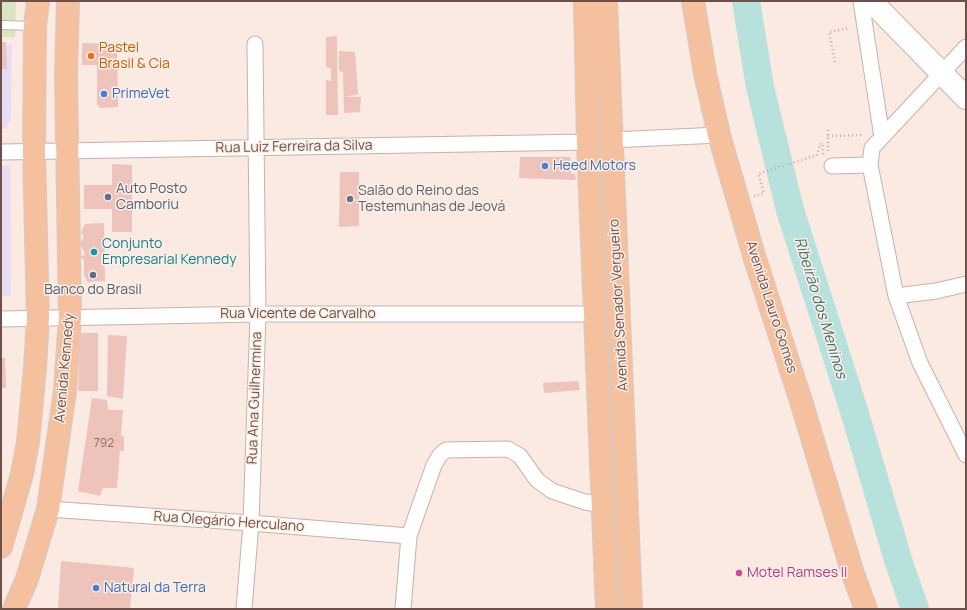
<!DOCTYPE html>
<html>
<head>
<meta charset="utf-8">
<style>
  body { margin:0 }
  #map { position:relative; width:967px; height:610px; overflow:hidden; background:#faeae1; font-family:Manrope,sans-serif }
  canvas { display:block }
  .frame { position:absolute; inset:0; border:2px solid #6e4f4a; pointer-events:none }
</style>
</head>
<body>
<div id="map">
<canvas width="967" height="610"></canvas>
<div class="frame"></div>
</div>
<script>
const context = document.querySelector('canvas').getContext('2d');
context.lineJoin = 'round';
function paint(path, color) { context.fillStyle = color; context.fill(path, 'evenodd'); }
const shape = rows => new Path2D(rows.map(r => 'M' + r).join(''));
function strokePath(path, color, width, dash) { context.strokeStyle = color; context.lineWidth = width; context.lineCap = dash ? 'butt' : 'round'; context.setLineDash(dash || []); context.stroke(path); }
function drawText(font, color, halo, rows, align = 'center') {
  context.font = font + ' Manrope,sans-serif'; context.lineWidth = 3; context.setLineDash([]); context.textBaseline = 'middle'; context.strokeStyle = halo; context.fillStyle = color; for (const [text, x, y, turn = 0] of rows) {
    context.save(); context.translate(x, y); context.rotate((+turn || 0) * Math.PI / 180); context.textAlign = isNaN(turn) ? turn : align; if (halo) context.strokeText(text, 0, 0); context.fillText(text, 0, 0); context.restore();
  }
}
paint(shape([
  [1,45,12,45,11,119,5,129,1,129],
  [1,165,10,165,11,296,1,296]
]), '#e7def6');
paint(shape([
  [1,1,16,1,15,37,1,37]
]), '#d8e5c1');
strokePath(shape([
  [746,1,760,87,790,210,855,414,899,563,915,609]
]), '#b7e1dd', 28);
paint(shape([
  [337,36,338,115,326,115,326,80,331,81,331,68,326,67,326,37],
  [1,42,6,42,7,69,1,69],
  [82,43,117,44,118,107,101,108,97,105,97,65,82,65],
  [339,51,355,52,358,94,344,97,361,97,360,112,344,113,343,72,339,71],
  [520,157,570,157,571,174,575,174,576,180,519,178],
  [112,164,132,165,132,232,112,232,112,209,84,209,84,185,112,185],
  [340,172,359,172,359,226,339,227],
  [104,223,105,281,88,282,84,276,84,260,81,258,81,256,85,255,80,243,84,237,81,232,85,224],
  [80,333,98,333,98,391,78,391],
  [108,335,127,336,123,399,107,396],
  [1,358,5,358,6,388,1,388],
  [578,381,580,390,544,393,543,383],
  [92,398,107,400,108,410,123,410,121,436,124,436,124,451,120,451,117,488,103,488,100,496,78,491],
  [61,561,134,568,130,609,58,609]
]), '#edc3bb');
const lane = shape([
  [1,25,34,26]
]);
const street = shape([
  [861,1,882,137],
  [612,140,719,135],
  [1,152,588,142],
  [870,165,896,296,920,363,966,455],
  [832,166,870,165,872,148,966,47],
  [896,296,936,291,966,284],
  [1,319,258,314,596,314],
  [48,509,251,523,409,536],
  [244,609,251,523,258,314,255,44],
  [403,609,409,536,434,465,440,455,446,450,508,449,520,456,537,480,552,491,585,502,603,505]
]);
const secondary = shape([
  [871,1,966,98]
]);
const primary = shape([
  [585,1,588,142,607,609],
  [606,1,631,609],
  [693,1,705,73,719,135,755,259,801,401,853,574,866,609],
  [1,547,22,474,28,442,35,368,38,318,34,151,35,26,38,1],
  [14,609,27,579,48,509,65,391,70,317,66,76,68,1]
]);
strokePath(lane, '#c9b0a9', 10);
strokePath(street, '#c9b0a9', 17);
strokePath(secondary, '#ceb1a9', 24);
strokePath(primary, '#d4cac9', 24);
strokePath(shape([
  [835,62,829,32,850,28],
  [828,130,828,152],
  [828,136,863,135],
  [754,196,764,193,758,174,817,155,820,144,823,144,823,155]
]), '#d1a69f', 2.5, [1, 3]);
strokePath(lane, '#fff', 8);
strokePath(street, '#fff', 15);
strokePath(secondary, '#fff', 22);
strokePath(primary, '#f4c09e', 22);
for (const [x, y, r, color] of [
  [91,56,4,"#e8710a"],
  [104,94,4,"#3f7fe0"],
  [545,166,4,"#3f7fe0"],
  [108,197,4,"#5c6f8a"],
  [350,199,4,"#6b7280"],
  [94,252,4,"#0f9aa8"],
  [93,275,4,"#5c6f8a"],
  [739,573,4,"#d1479c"],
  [96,588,4,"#3f7fe0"]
]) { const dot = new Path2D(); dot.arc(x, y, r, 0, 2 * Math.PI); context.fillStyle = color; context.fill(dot); strokePath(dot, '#fdefe6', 1.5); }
drawText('12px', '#8e6c66', null, [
  ["792",104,444]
]);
drawText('14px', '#c56008', '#fdefe6', [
  ["Pastel",99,48],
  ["Brasil & Cia",99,64]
], 'left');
drawText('14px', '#366cbe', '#fdefe6', [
  ["PrimeVet",112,94],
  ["Heed Motors",553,166],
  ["Natural da Terra",104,588]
], 'left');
drawText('14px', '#6e4f4a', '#fdefe6', [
  ["Rua Luiz Ferreira da Silva",294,147,-1],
  ["Avenida Senador Vergueiro",619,305,-93],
  ["Avenida Lauro Gomes",771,307,72],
  ["Rua Vicente de Carvalho",298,314],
  ["Avenida Kennedy",65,368,-85],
  ["Rua Ana Guilhermina",255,398,-88],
  ["Rua Olegário Herculano",229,522,4]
]);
drawText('14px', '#4e5e75', '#fdefe6', [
  ["Auto Posto",116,189],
  ["Camboriu",116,205],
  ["Banco do Brasil",93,290,"center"]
], 'left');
drawText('14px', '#5b616d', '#fdefe6', [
  ["Salão do Reino das",358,191],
  ["Testemunhas de Jeová",358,207]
], 'left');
drawText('14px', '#0d838f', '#fdefe6', [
  ["Conjunto",102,244],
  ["Empresarial Kennedy",102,260]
], 'left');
drawText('14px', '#b23c85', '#fdefe6', [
  ["Motel Ramses II",747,573]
], 'left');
drawText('italic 15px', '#407370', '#fdefe6', [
  ["Ribeirão dos Meninos",820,308,73]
]);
</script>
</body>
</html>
